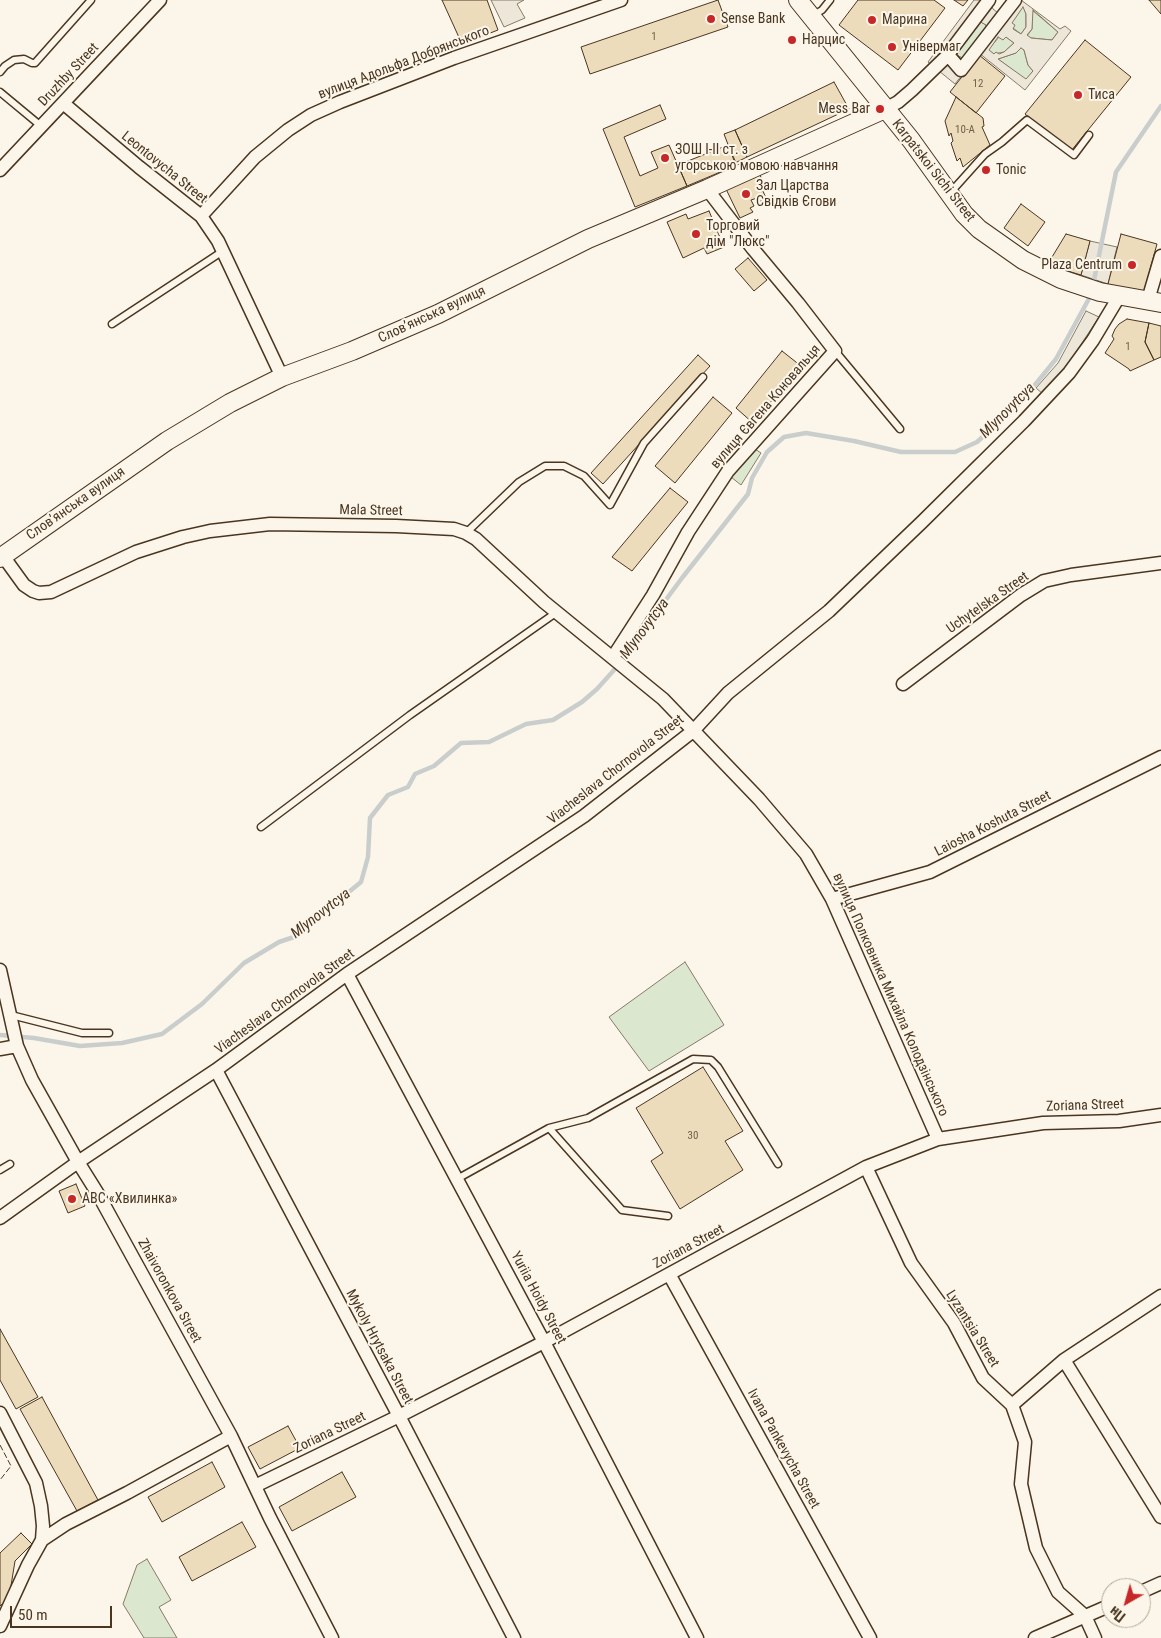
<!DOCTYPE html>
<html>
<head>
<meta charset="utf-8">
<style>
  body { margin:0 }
  #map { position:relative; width:1161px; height:1638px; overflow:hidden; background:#fbf6e9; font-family:"Roboto Condensed",sans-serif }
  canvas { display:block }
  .north { position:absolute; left:1101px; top:1578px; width:50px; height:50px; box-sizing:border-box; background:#fbf6e9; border:1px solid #b4a999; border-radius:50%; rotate:218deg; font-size:14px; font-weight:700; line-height:20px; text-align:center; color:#4a3520 }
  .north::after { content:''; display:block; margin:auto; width:18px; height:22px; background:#c62828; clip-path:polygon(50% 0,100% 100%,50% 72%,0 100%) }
  .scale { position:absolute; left:10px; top:1606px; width:102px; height:22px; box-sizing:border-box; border:2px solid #4a3520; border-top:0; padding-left:6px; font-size:15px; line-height:18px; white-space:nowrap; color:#4a3520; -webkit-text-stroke:4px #fbf6e9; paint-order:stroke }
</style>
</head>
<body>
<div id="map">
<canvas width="1161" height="1638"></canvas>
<div class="north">Пн</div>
<div class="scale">50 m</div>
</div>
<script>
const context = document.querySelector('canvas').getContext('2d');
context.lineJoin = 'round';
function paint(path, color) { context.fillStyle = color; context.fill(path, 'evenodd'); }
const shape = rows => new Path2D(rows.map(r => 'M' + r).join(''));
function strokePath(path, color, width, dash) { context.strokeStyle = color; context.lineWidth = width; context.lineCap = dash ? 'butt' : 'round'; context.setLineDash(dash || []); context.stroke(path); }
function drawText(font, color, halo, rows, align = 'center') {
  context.font = font + ' "Roboto Condensed",sans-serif'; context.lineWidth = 4; context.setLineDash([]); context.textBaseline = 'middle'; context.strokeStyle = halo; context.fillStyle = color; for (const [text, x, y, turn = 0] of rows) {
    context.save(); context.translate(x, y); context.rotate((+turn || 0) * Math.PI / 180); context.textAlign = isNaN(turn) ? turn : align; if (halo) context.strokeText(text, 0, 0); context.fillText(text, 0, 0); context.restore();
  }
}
const green = shape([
  [1023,6,1026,14,1026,27,1021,34,1013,28,1011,23,1023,6],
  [1032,10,1058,32,1052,40,1031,38,1027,36,1032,29,1032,10],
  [979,21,986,25,987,30,966,57,962,58,957,55,956,51,979,21],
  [999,37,1006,37,1014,43,1004,52,994,54,988,50,999,37],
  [1021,47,1024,50,1028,65,1033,71,1026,80,998,59,1016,53,1021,47],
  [755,449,761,453,741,485,731,477,755,449],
  [685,962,724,1025,649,1071,609,1017,685,962],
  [147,1559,171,1600,159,1607,177,1638,144,1638,123,1604,137,1565,147,1559]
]);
paint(green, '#dce7d0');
strokePath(green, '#887966', 1);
const parking = shape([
  [491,0,524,0,517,4,525,18,504,27,491,0],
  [974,0,995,0,991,5,993,9,997,12,1001,11,1009,0,1021,0,1060,29,1065,26,1071,31,1025,90,979,53,955,84,928,62,974,0],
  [1023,7,1026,14,1026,27,1021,34,1013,29,1015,25,1012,23,1023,7],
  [1033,10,1058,32,1052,40,1031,38,1027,35,1032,29,1033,10],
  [979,21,986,25,987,30,966,57,962,58,957,55,956,51,979,21],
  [998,37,1003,40,1006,37,1014,43,1004,52,999,54,996,52,994,54,989,50,998,37],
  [1021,48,1024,50,1028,65,1033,71,1026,79,998,59,1016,53,1021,48],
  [1090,241,1117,247,1108,284,1081,275,1090,241],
  [1086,311,1099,317,1065,369,1043,394,1036,388,1058,363,1086,311]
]);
paint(parking, '#ede7d9');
strokePath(parking, '#887966', 1);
strokePath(shape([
  [1093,285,1116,172,1161,106],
  [0,1035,34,1038,80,1046,122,1043,162,1034,202,1004,244,963,279,942,294,937,361,882,368,857,370,818,388,795,408,787,415,774,434,766,461,743,489,742,526,724,553,720,582,702,597,689,632,650,651,620,682,578,748,494,752,478,767,452,784,437,806,433,854,441,901,452,955,452,977,442,1021,402,1056,359,1092,293]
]), '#c9cecd', 4.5);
const building = shape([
  [442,0,487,0,498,30,462,44,442,0],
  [718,0,728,27,590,74,581,47,718,0],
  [858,0,934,0,945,8,898,70,839,25,858,0],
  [954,0,968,0,963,6,954,0],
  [1149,0,1161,0,1161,14,1149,0],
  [1085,40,1131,77,1071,151,1025,114,1085,40],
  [979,55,1005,76,976,113,950,92,979,55],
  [834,82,849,109,747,157,735,130,834,82],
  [956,97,983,118,984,126,982,127,990,145,963,167,960,158,957,161,951,143,953,141,951,133,949,136,945,121,956,97],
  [660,105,666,119,624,137,640,176,658,168,651,152,669,145,687,186,635,207,603,129,660,105],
  [735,130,747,157,735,163,724,134,735,130],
  [728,145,737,165,687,186,678,165,728,145],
  [759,173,766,188,762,189,766,198,759,202,757,198,751,200,754,206,750,208,753,212,740,218,726,189,759,173],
  [1021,204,1045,222,1028,246,1004,228,1021,204],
  [709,211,724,247,707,254,704,248,683,258,667,222,686,214,688,219,709,211],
  [1066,234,1090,241,1081,275,1061,269,1049,262,1066,234],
  [1121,234,1157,244,1143,295,1114,287,1108,284,1121,234],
  [748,258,767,280,754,291,735,269,748,258],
  [1127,319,1149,323,1145,342,1154,360,1130,371,1129,369,1105,353,1114,339,1112,336,1115,329,1119,324,1127,319],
  [1149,323,1161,326,1161,357,1154,360,1145,342,1149,323],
  [782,351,801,366,753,423,736,408,782,351],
  [698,355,710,366,603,484,591,473,698,355],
  [713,397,732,413,675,483,655,466,713,397],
  [670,488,688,502,632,571,612,557,670,488],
  [703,1067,743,1131,725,1141,743,1170,680,1209,651,1161,663,1153,636,1108,703,1067],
  [76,1184,85,1206,68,1213,59,1191,76,1184],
  [0,1329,38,1397,16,1409,0,1380,0,1329],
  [42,1397,98,1500,77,1511,20,1409,42,1397],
  [288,1426,300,1448,260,1469,248,1447,288,1426],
  [212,1462,225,1487,162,1522,148,1497,212,1462],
  [342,1472,356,1497,292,1531,279,1507,342,1472],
  [242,1522,256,1547,192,1581,179,1557,242,1522],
  [21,1533,32,1544,15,1561,9,1598,0,1606,0,1553,21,1533]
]);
paint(building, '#ecdcbc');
strokePath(building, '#4a3520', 1);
const lane = shape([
  [812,16,822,10,830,0],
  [0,72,5,66,14,60,24,59,32,63,35,63,91,0],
  [0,92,41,126],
  [950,193,985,154,1002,142,1027,120,1074,155,1089,135],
  [112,324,223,251],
  [835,351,900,429],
  [466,533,519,482,545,466,564,466,584,476,610,505,644,443,703,377],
  [261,827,410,715,557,612],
  [11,1015,82,1033,109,1033],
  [549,1128,588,1118,693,1059,711,1060,718,1067,778,1164],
  [0,1170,10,1164],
  [457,1179,549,1128,622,1210,668,1216]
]);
const street = shape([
  [948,55,961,70,1015,0],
  [63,103,139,167,201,216,218,241,282,377],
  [885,109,898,102,912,90,946,57,989,0],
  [0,170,160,0],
  [201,216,255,157,288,130,311,115,340,102,454,58,621,0],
  [1148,300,1161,256],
  [3,556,24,585,33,591,39,593,51,592,136,552,183,537,210,531,270,524,396,526,454,529,466,533,476,539,544,602,663,699,759,799,806,854,832,899,938,1139],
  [613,657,653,595,688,532,728,471,835,351,798,303,753,249,707,189],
  [903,684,1021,595,1044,581,1071,575,1161,563],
  [832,899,930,872,1161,757],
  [0,970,17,1046,32,1080,78,1162,98,1194,231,1436,270,1518,332,1638],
  [347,974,544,1342,697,1638],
  [0,1049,17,1046],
  [216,1070,399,1416,514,1638],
  [866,1167,911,1263,954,1323,983,1378,1012,1405,1025,1442,1021,1484,1036,1548,1058,1592,1085,1616,1095,1638],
  [0,1218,78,1162,216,1070,347,974,584,816,693,731,728,693,829,611,922,522,1024,421,1069,373,1093,340,1120,295],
  [669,1274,870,1638],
  [1064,1360,1161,1517],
  [1012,1405,1064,1360,1161,1296],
  [0,1413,36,1483,41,1506,43,1526,42,1540,28,1565,0,1626],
  [255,1486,399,1416,544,1342,866,1167,938,1139,1043,1123,1119,1121,1161,1115],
  [42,1540,66,1524,127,1493,231,1436],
  [1141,1592,1161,1583],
  [1035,1638,1111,1605]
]);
const secondary = shape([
  [798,0,911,140,964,214,979,229,1023,260,1061,279,1100,292,1161,303],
  [0,558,167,441,230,403,282,377,352,351,438,314,588,239,707,189,885,109]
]);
strokePath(lane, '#4a3520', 9);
strokePath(street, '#4a3520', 15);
strokePath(secondary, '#4a3520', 20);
strokePath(lane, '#fbf6e9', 6);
strokePath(street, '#fbf6e9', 12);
strokePath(secondary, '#fbf6e9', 18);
strokePath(shape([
  [0,1445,11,1466,0,1480]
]), '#4a3520', 1, [6, 2.5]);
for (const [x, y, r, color] of [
  [711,19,5,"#c62828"],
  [872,20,5,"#c62828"],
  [792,40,5,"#c62828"],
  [892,47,5,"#c62828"],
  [1078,95,5,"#c62828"],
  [880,109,5,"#c62828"],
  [665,158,5,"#c62828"],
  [986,170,5,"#c62828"],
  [746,194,5,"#c62828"],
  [696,234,5,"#c62828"],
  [1132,265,5,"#c62828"],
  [72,1199,5,"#c62828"]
]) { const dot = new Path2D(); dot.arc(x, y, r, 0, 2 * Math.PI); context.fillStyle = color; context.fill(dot); strokePath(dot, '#fbf6e9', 2); }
drawText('11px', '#725f47', null, [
  ["1",654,37],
  ["12",978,84],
  ["10-А",965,130],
  ["1",1128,347],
  ["30",693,1136]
]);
drawText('14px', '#4a3520', '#fbf6e9', [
  ["Sense Bank",721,19],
  ["Марина",882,20],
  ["Нарцис",802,40],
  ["Універмаг",902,47],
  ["Тиса",1088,95],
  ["Mess Bar",870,109,"right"],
  ["ЗОШ І-ІІ ст. з",675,150],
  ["угорською мовою навчання",675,166],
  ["Tonic",996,170],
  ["Зал Царства",756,186],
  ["Свідків Єгови",756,202],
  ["Торговий",706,226],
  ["дім \"Люкс\"",706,242],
  ["Plaza Centrum",1122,265,"right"],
  ["АВС «Хвилинка»",82,1199]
], 'left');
drawText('14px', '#4a3520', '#fbf6e9', [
  ["вулиця Адольфа Добрянського",404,63,-21],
  ["Druzhby Street",69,75,-47],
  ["Leontovycha Street",164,168,39],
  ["Karpatskoi Sichi Street",933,171,52],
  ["Словʼянська вулиця",432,315,-25],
  ["вулиця Євгена Коновальця",766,407,-49],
  ["Словʼянська вулиця",76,504,-35],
  ["Mala Street",371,511,1],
  ["Uchytelska Street",988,603,-35],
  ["Viacheslava Chornovola Street",616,770,-38],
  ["Laiosha Koshuta Street",993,824,-27],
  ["вулиця Полковника Михайла Колодзінського",890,995,66],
  ["Viacheslava Chornovola Street",285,1002,-36],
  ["Zoriana Street",1085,1106,-2],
  ["Zoriana Street",689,1247,-28],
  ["Zhaivoronkova Street",169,1291,61],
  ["Yuriia Hoidy Street",538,1298,62],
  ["Lyzantsia Street",972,1329,58],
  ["Mykoly Hrytsaka Street",379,1347,62],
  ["Zoriana Street",330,1433,-26],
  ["Ivana Pankevycha Street",783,1449,61]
]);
drawText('italic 15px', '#4a3520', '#fbf6e9', [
  ["Mlynovytcya",1008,411,-45],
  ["Mlynovytcya",645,629,-53],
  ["Mlynovytcya",321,914,-38]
]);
</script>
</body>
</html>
